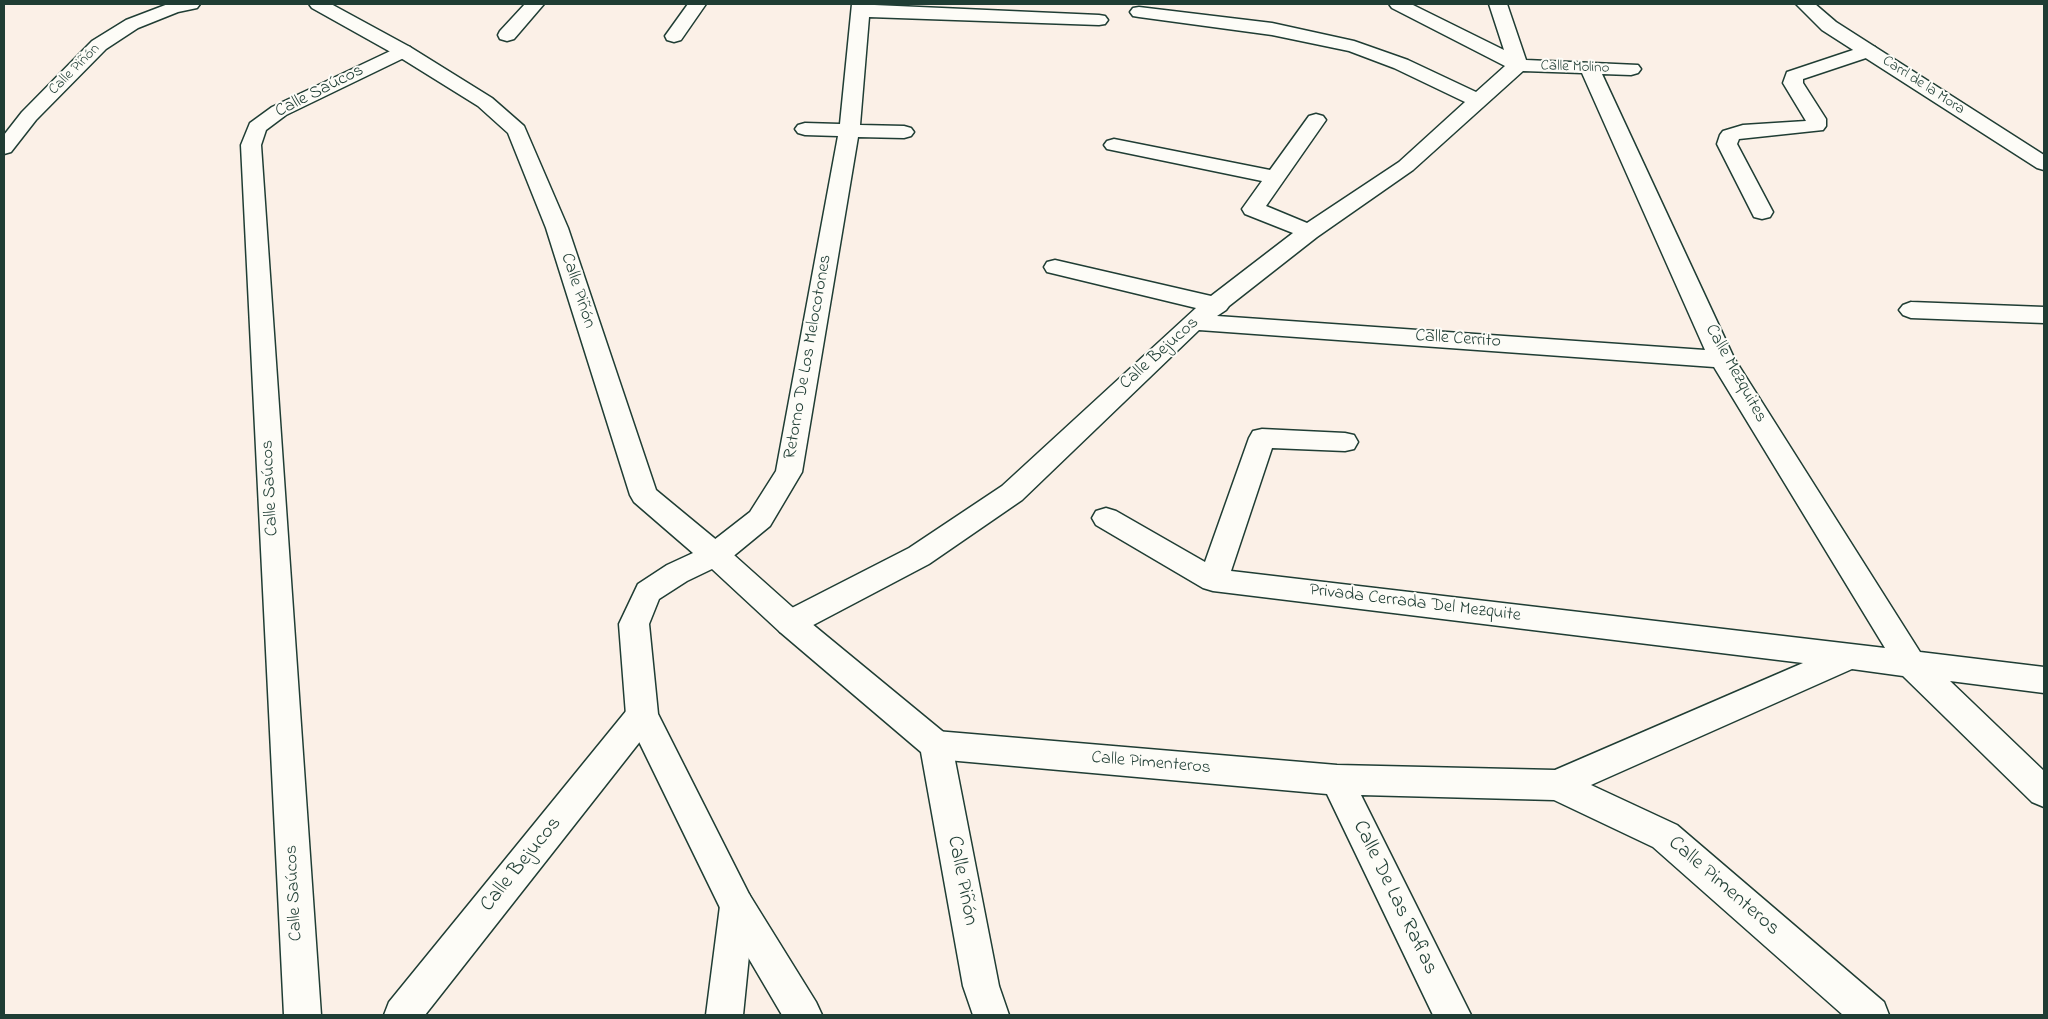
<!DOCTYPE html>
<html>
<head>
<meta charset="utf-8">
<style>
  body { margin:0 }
  #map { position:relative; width:2048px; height:1019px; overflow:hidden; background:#fbf0e7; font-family:"Indie Flower",sans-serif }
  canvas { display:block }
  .frame { position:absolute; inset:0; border:5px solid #1f3d34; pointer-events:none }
</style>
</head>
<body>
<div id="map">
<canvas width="2048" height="1019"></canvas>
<div class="frame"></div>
</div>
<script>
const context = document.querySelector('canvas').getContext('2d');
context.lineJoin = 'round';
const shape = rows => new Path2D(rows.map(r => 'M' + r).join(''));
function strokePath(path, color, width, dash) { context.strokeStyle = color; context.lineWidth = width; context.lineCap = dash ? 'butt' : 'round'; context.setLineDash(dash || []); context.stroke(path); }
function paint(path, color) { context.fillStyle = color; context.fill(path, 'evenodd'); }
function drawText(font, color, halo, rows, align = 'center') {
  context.font = font + ' "Indie Flower",sans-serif'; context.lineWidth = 4; context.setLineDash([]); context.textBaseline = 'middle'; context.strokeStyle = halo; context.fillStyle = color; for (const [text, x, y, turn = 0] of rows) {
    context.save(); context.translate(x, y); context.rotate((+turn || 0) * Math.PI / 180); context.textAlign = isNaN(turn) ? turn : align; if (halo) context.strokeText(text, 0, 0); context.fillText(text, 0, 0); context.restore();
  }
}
const minor = shape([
  [525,4,544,4,514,39,507,41,500,39,498,35,500,31,525,4],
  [688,4,706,4,681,40,674,42,667,40,665,36,688,4],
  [852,4,1099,15,1105,16,1108,20,1105,24,1099,25,869,17,860,125,904,126,911,128,914,132,911,136,904,138,858,137,802,472,770,526,725,563,715,566,705,563,701,555,705,547,750,512,776,471,838,136,805,135,798,133,795,129,798,125,805,123,840,124,852,4],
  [1389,4,1411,4,1504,50,1489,4,1507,4,1526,60,1638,65,1641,69,1638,73,1631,75,1602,74,1734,358,1920,652,2044,667,2044,693,1950,681,2044,771,2044,807,2032,802,1903,676,1852,669,1591,785,1677,825,1884,1002,1889,1015,1843,1015,1653,847,1554,800,1361,795,1471,1015,1433,1015,1327,794,936,759,925,755,920,745,925,735,936,731,1337,765,1555,770,1803,663,1213,591,1203,588,1096,525,1092,518,1096,511,1106,508,1116,511,1205,562,1249,438,1253,431,1262,429,1345,433,1354,435,1358,442,1354,449,1345,451,1272,448,1231,571,1885,648,1714,367,1199,330,1022,500,929,564,800,632,790,635,780,632,775,623,780,614,909,548,1002,486,1196,308,1047,272,1044,267,1047,262,1055,260,1211,296,1293,233,1245,214,1242,209,1262,181,1107,149,1104,145,1107,141,1114,139,1270,170,1309,116,1316,114,1323,116,1326,120,1266,206,1307,223,1399,162,1465,102,1394,68,1349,51,1272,35,1139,17,1133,16,1130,12,1133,8,1139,7,1272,23,1354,41,1408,60,1476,92,1505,66,1392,8,1389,4],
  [1523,71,1582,73,1705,350,1217,316,1226,310,1229,306,1317,237,1413,170,1523,71],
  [403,45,410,47,412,51,410,55,286,115,266,130,261,145,321,1015,284,1015,241,145,250,123,272,107,403,45],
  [1868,45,1875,47,1877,51,1875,55,1803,79,1803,83,1826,119,1826,126,1823,130,1739,139,1737,144,1773,212,1770,217,1762,219,1754,217,1717,144,1720,135,1723,131,1743,125,1806,121,1783,83,1787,72,1868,45],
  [1911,302,2044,307,2044,323,1911,318,1903,315,1899,310,1903,305,1911,302],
  [642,702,653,705,658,715,653,725,425,1015,384,1015,389,1002,631,705,642,702],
  [737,889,749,894,754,906,743,1015,706,1015,720,906,725,894,737,889]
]);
const tertiary = shape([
  [168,4,200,4,197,8,178,12,138,28,106,49,36,120,11,152,4,154,4,135,22,112,92,41,126,20,168,4],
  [309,4,331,4,410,47,492,98,524,126,568,228,656,490,725,547,800,614,947,735,952,745,999,986,1009,1015,973,1015,963,986,921,752,780,632,712,569,687,581,659,599,649,624,658,714,749,894,816,1002,822,1015,782,1015,725,918,626,715,619,624,638,584,667,565,693,553,634,502,630,495,546,228,508,133,478,106,396,55,312,8,309,4],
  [1796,4,1815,4,1836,22,2044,155,2044,170,2037,168,1822,30,1796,4]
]);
strokePath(minor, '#1f3d34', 3);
strokePath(tertiary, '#1f3d34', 3);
paint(minor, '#fdfcf7');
paint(tertiary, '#fdfcf7');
drawText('15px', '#1f3d34', '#fdfcf7', [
  ["Calle Molino",1575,68,2],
  ["Calle Piñón",75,70,-45],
  ["Carrl de la Mora",1923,86,33]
]);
drawText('18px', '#1f3d34', '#fdfcf7', [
  ["Calle Saúcos",320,92,-27],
  ["Calle Piñón",577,291,72],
  ["Calle Cerrito",1458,340,4],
  ["Calle Bejucos",1160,354,-42],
  ["Retorno De Los Melocotones",809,357,-80],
  ["Calle Mezquites",1735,374,61],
  ["Calle Saúcos",271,488,-93],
  ["Privada Cerrada Del Mezquite",1415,604,7],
  ["Calle Pimenteros",1151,764,5],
  ["Calle Saúcos",295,893,-93]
]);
drawText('21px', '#1f3d34', '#fdfcf7', [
  ["Calle Bejucos",522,865,-51],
  ["Calle Piñón",961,881,79],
  ["Calle Pimenteros",1723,887,41],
  ["Calle De Las Rafias",1394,898,64]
]);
</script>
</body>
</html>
